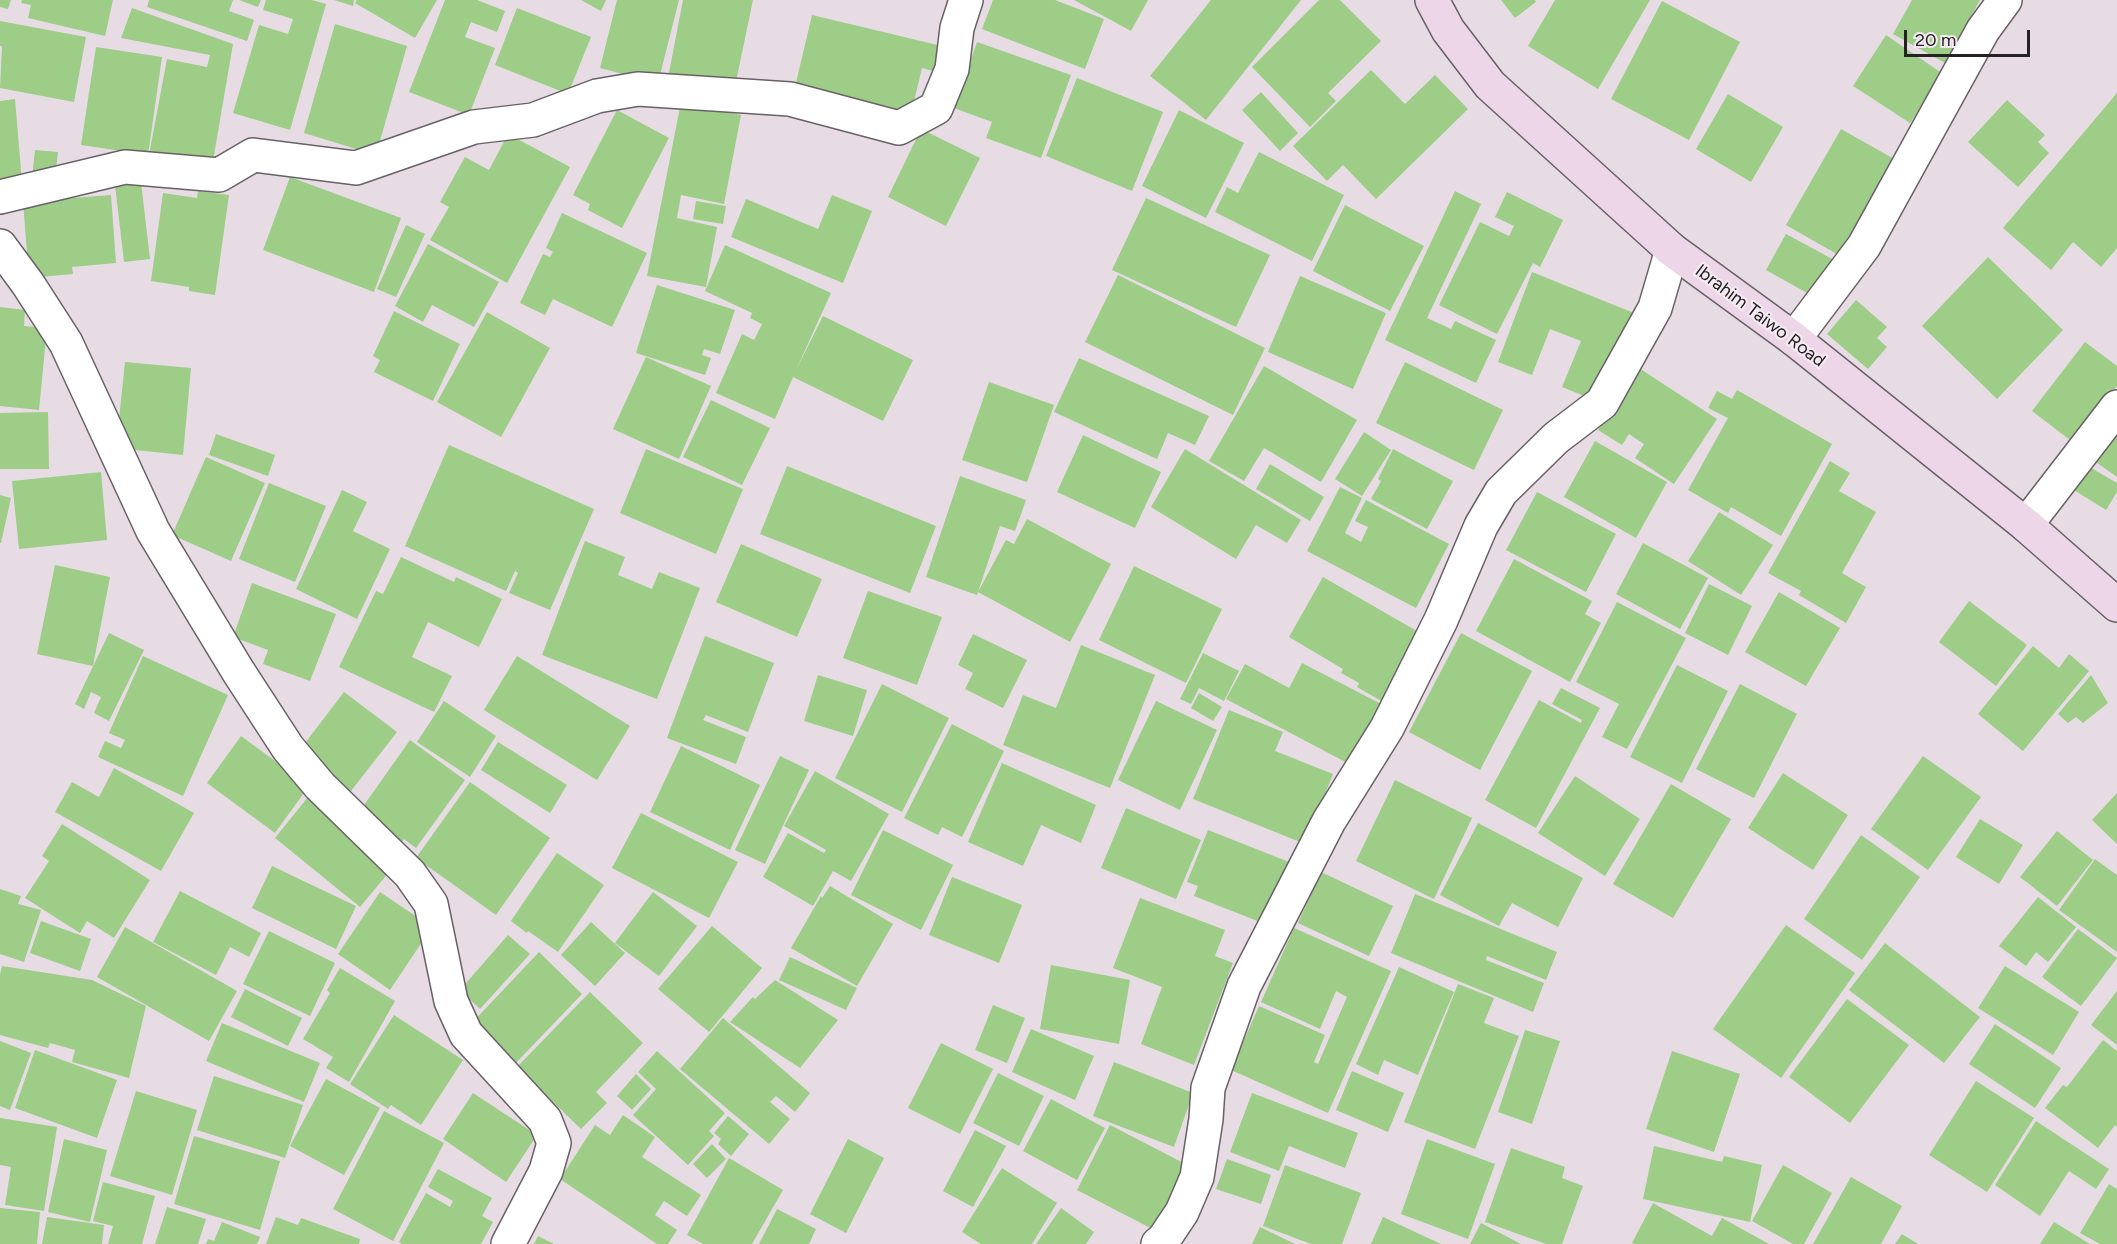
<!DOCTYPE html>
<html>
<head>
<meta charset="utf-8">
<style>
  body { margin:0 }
  #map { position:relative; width:2117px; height:1244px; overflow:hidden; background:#e7dce4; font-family:Figtree,sans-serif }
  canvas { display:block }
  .scale { position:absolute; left:1904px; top:30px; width:126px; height:27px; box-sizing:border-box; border:3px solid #252124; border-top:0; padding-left:8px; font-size:18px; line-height:21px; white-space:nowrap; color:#252124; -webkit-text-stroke:4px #f4eaf1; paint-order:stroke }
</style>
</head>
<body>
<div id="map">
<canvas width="2117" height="1244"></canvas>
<div class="scale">20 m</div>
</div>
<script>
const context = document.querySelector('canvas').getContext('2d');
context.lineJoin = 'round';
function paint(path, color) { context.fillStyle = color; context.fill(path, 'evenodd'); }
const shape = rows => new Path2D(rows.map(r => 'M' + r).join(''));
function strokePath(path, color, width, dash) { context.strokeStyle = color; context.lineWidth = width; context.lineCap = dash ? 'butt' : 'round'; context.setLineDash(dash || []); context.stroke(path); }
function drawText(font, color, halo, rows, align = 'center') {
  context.font = font + ' Figtree,sans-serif'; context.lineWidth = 4.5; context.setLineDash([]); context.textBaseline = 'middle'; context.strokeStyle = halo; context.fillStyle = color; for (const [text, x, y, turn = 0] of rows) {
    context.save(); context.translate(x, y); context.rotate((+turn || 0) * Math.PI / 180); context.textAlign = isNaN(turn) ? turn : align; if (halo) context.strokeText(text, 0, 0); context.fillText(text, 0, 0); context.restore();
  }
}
paint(shape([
  [0,0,11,0,8,9,0,7],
  [22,0,113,0,105,36,28,18,31,5,21,3],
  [149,0,233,0,229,11,254,20,247,41,147,7],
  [239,0,261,0,258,7],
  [266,0,312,0,326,4,290,130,233,113,259,25,288,34,293,19,263,10],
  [334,0,354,0,353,6],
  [357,0,437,0,415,38,355,3],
  [445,0,477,0,505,11,497,32,471,22,465,37,495,48,469,115,409,92],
  [581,0,606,0,601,11],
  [617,0,679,0,658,83,600,68],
  [683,0,753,0,734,91,668,78],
  [993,0,1055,0,1104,19,1085,69,982,29],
  [1074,0,1148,0,1131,31],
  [1211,0,1301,0,1206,120,1150,76],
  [1319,0,1340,0,1381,41,1328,93,1336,101,1310,127,1252,67],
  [1501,0,1535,0,1536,2,1515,18],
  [1555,0,1650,0,1598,89,1528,46],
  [1912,0,1980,0,1945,63,1893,34],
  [1662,1,1740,42,1689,140,1611,99],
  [132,8,233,44,212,167,149,155,167,59,207,67,210,55,121,38],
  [517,8,591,37,568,94,495,65],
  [812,15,946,47,940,73,922,68,911,114,795,87],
  [0,21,86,37,74,102,0,88,2,46,0,46],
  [335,24,407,46,376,155,304,133],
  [1886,35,1943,74,1910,123,1853,86],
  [977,42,1071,75,1041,158,986,138,992,122,954,108],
  [96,47,162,57,148,155,81,145],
  [1371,70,1405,104,1435,75,1468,109,1376,199,1343,165,1327,181,1293,146],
  [1077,78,1163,112,1132,191,1046,156],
  [1261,92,1298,133,1280,151,1242,110],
  [2117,93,2117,248,2101,267,2073,242,2051,270,2003,228],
  [1728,94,1783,127,1751,182,1696,149],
  [682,97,701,107,741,115,724,204,681,195,677,218,717,227,706,287,647,276],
  [15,99,22,182,0,184,0,101],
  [2007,100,2045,135,2038,142,2049,153,2018,187,1968,142],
  [617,110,669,138,622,228,588,210,590,204,573,195],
  [1179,110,1244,143,1206,218,1142,186],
  [921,129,980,158,946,226,888,197],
  [1841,129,1896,160,1842,257,1786,225],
  [508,134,570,167,507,283,430,240,449,207,440,202,465,157,489,170],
  [35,150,58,152,55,180,32,178],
  [1259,152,1344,195,1312,261,1215,212,1227,187,1238,193],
  [290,177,401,218,374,292,263,250],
  [141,182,150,259,124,262,115,185],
  [198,191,229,195,215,295,189,291,189,287,151,281,163,193,197,198],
  [1455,191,1481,204,1427,318,1451,329,1455,321,1496,340,1476,383,1385,340],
  [1507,192,1563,220,1540,267,1533,263,1497,334,1439,305,1480,222,1509,236,1514,226,1495,217],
  [111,195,116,263,72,267,73,274,29,278,23,202],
  [832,195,872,211,843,283,731,237,746,199,818,229],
  [1146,198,1270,255,1236,327,1112,270],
  [696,201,726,206,723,224,693,219],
  [1345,205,1424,246,1390,311,1313,271],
  [562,213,647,253,612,327,553,299,545,315,520,303,543,254,550,257,553,252,546,248],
  [406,225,425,234,396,297,377,289],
  [1786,234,1836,261,1816,298,1766,270],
  [428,244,499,282,474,327,432,305,423,322,395,306],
  [725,245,831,293,796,370,823,316,913,360,883,421,793,377,775,419,716,393,742,334,754,340,762,324,750,318,752,313,705,291],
  [1988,257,2063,330,1997,399,1922,326],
  [1532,272,1634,313,1599,402,1562,387,1581,341,1550,329,1532,375,1498,362],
  [1118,275,1265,348,1233,415,1085,342],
  [1300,276,1386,313,1353,389,1268,352],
  [657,285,735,310,720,354,704,349,702,355,711,358,705,375,636,353],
  [1856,300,1887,327,1877,338,1887,347,1868,369,1827,334],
  [0,307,25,310,24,326,47,328,39,410,0,406],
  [394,311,460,344,433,401,374,372,380,360,373,356],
  [487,312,550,348,501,437,437,402],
  [2085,342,2117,366,2117,386,2074,443,2032,411],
  [646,357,711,386,679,459,613,429],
  [1079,358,1209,416,1195,445,1168,433,1157,459,1054,412],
  [125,362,191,368,183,455,116,448],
  [1405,362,1503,410,1474,470,1376,423],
  [1264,366,1357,420,1321,482,1264,448,1244,481,1209,461],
  [1639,368,1717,419,1674,484,1635,458,1644,444,1629,434,1622,445,1598,430],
  [989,382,1054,405,1027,482,962,460],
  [1737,390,1832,444,1781,536,1731,507,1728,513,1688,490,1728,418,1708,408,1717,391,1732,399],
  [711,400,770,428,742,485,683,457],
  [48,412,49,469,0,469,0,413],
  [2117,424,2117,477,2093,460],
  [1364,432,1391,450,1362,496,1335,479],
  [216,434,275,455,268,476,209,455],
  [1083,435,1161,472,1135,528,1057,492],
  [1595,441,1667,482,1636,538,1564,497],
  [449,445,594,509,550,610,509,593,518,573,515,571,506,591,405,546],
  [646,449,743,489,716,554,620,513],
  [1185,449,1301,520,1287,543,1256,525,1236,559,1151,507],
  [1393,449,1453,481,1427,529,1371,499,1381,481,1378,479],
  [206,457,265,483,231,561,172,535],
  [1830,461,1850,473,1839,491,1876,512,1842,573,1866,587,1846,623,1799,595,1801,591,1768,573],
  [1270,464,1324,497,1310,521,1256,489],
  [787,466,936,526,910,593,760,534],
  [2088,466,2117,483,2117,492,2106,510,2074,490],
  [101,472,107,540,19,549,12,481],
  [960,476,1026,500,1015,531,1000,526,977,595,926,577],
  [269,483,326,506,295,582,239,559],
  [1340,487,1362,498,1345,533,1361,542,1368,527,1355,521,1366,500,1449,544,1416,608,1307,551],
  [342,490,367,502,353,531,390,549,357,619,296,589],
  [1537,492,1616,534,1586,592,1506,550],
  [0,495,11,498,1,543,0,543],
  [1719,512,1773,545,1741,595,1688,561],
  [1027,519,1111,564,1070,642,978,592,1006,540,1014,544],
  [585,541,625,557,618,575,652,589,659,572,700,588,657,699,542,655],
  [1643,543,1708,578,1680,629,1616,594],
  [741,544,822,579,797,637,716,602],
  [401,557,454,582,456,577,502,599,479,647,428,622,412,657,452,676,434,712,339,667,376,591,383,594],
  [1514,559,1592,601,1585,614,1601,623,1570,682,1476,631],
  [55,565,110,577,93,666,37,654],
  [1134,566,1222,609,1186,683,1099,640],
  [1323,577,1422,634,1383,702,1357,687,1359,683,1341,673,1343,669,1289,637],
  [252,583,336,614,310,681,263,664,268,650,233,637],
  [1709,584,1752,606,1728,655,1685,633],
  [868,591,942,617,917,685,843,658],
  [1779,592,1840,628,1806,686,1745,652],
  [1969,601,2027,645,1996,686,1939,642],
  [1617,602,1686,638,1627,749,1602,737,1619,704,1576,682],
  [109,633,144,650,109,721,94,713,101,697,91,692,84,709,75,704],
  [1461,633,1532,671,1480,770,1409,732],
  [973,634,1027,660,1003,708,965,689,973,673,958,665],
  [705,636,774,663,748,732,706,715,703,720,746,737,736,764,667,738],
  [1081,645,1155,675,1110,788,1003,745,1023,695,1056,708],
  [2033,646,2059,668,2069,654,2089,671,2023,751,1978,714],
  [1203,653,1239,671,1224,701,1199,688,1191,704,1180,699],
  [143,656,228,695,183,796,98,757,105,741,121,748,125,740,109,733],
  [517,656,630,726,597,780,484,710],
  [1302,663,1385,706,1353,766,1226,699,1245,664,1289,688],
  [1677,665,1728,691,1682,783,1630,757],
  [818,675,867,690,853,736,804,721],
  [2091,675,2108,703,2083,723,2076,717,2068,723,2058,714],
  [882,684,949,718,902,812,835,778],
  [1740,684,1797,714,1754,798,1696,769],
  [1561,688,1600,708,1536,828,1485,800,1539,700,1581,723,1582,720,1552,704],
  [344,692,397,732,351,791,299,751],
  [1199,693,1222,707,1213,721,1191,708],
  [444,701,496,736,470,777,417,742],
  [1156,701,1217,730,1180,810,1118,780],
  [1229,710,1283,732,1275,751,1333,774,1305,844,1193,799],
  [952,724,1004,751,962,837,942,827,938,835,904,818],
  [241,736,309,786,275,833,207,783],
  [410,740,465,780,416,848,404,839,398,848,362,808],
  [498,742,567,785,550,813,481,770],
  [681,746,760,785,730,850,650,812],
  [780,756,809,770,765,864,735,850],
  [1923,756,1981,797,1928,870,1871,829],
  [1002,763,1096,805,1081,843,1041,825,1023,866,968,842],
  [114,768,194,813,161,871,55,812,72,782,99,797],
  [815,771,889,814,851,881,833,871,813,906,763,877,788,833,824,853,826,850,784,826],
  [1783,773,1848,815,1813,870,1748,828],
  [1575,776,1640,819,1605,876,1538,833],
  [1395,780,1472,818,1434,899,1356,861],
  [470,782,550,838,496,915,416,858],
  [1671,784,1731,819,1673,918,1613,884],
  [2117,793,2117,844,2092,820],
  [308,797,394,866,360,907,275,838],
  [1126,808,1201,840,1176,899,1101,868],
  [641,813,738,862,709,918,612,868],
  [1980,819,2023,845,1999,884,1956,857],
  [1478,823,1583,878,1558,927,1512,903,1499,926,1440,895],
  [62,824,150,880,114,938,87,921,80,933,25,898,49,861,42,856],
  [883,830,953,865,921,930,851,895],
  [1208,830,1289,862,1265,924,1194,896,1198,886,1187,882],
  [2057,831,2093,860,2057,906,2020,877],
  [1861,835,1920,877,1862,960,1804,919],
  [557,853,604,885,558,952,528,931,527,933,511,921],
  [2095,859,2117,875,2117,952,2059,910],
  [272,866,356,906,336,949,252,908],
  [1321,872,1393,906,1369,956,1298,923],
  [952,877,1022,905,999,963,929,935],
  [830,886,893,924,857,986,791,948,821,896,822,898],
  [0,889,21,896,18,904,41,910,24,962,0,954],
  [180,891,261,933,249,957,230,947,216,975,153,942],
  [380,892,432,927,390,990,338,954],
  [653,892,697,926,659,976,615,943],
  [1415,894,1557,952,1546,980,1487,956,1486,960,1544,983,1533,1012,1391,953],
  [2038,897,2076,927,2048,962,2036,952,2026,966,1999,946],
  [1140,898,1225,930,1215,956,1233,963,1194,1065,1141,1044,1162,987,1113,968],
  [41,921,91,939,80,971,30,953],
  [591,922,625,953,595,986,561,955],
  [1786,925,1855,973,1781,1078,1713,1029],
  [712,926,762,968,709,1032,658,989],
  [125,927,237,991,209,1041,97,977],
  [1294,928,1391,971,1328,1113,1231,1070,1259,1006,1325,1035,1314,1062,1318,1064,1347,997,1336,991,1320,1029,1261,1002],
  [2078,929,2117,958,2081,1006,2042,977],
  [269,931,335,963,310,1016,243,984],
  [508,935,530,954,480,1009,460,990],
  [1885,943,1980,1017,1944,1063,1849,990],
  [539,952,582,994,513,1066,470,1025],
  [790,957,857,988,846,1010,779,980],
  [1051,965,1130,980,1119,1044,1040,1029],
  [2,966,92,980,146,1006,129,1078,72,1062,75,1050,50,1043,48,1048,0,1035,0,975],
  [2005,966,2079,1012,2053,1055,1978,1008],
  [1399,967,1454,992,1418,1075,1384,1060,1378,1075,1356,1064],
  [340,968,395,1001,349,1082,326,1068,333,1057,303,1039,330,993,327,990],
  [775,980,838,1020,800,1068,730,1022,753,997,755,999],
  [1458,984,1494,998,1484,1023,1519,1036,1475,1149,1404,1122],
  [245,989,302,1018,288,1046,231,1017],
  [2117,991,2117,1045,2091,1025],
  [590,992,643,1043,596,1092,607,1103,581,1129,517,1067],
  [1847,999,1909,1045,1850,1123,1789,1077],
  [993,1005,1025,1018,1007,1063,975,1050],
  [394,1015,463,1060,421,1125,391,1105,388,1109,350,1084],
  [723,1018,810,1093,795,1112,776,1096,770,1102,790,1119,769,1144,680,1069],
  [222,1023,320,1063,304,1102,206,1061],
  [1995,1024,2061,1068,2035,1108,1969,1064],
  [1031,1029,1094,1056,1075,1100,1012,1072],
  [1525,1030,1560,1041,1532,1124,1498,1112],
  [2103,1040,2117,1051,2117,1127,2115,1125,2098,1148,2045,1108,2063,1085,2067,1087],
  [0,1041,31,1053,10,1110,0,1106],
  [941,1043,993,1069,960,1134,908,1108],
  [35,1050,117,1080,97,1138,15,1108],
  [657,1051,725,1113,709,1131,714,1136,688,1165,633,1115,656,1089,638,1072],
  [1672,1051,1740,1074,1714,1152,1646,1129],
  [1114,1062,1193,1093,1174,1147,1093,1116],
  [1352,1071,1404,1093,1388,1132,1336,1110],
  [998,1073,1044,1096,1019,1146,973,1123],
  [636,1074,651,1089,632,1110,617,1096],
  [214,1076,303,1105,285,1158,197,1130],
  [326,1079,380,1108,344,1175,290,1146],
  [1976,1081,2034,1118,1987,1192,1929,1155],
  [136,1091,197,1110,172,1195,110,1176],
  [473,1093,537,1135,506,1182,443,1139],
  [1252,1093,1358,1133,1345,1168,1289,1146,1279,1171,1230,1152],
  [1051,1099,1105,1128,1077,1180,1023,1151],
  [384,1111,444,1143,393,1241,333,1209],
  [623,1115,655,1137,642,1157,701,1195,687,1216,664,1201,655,1215,677,1230,668,1244,657,1244,560,1179,595,1125,610,1135],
  [728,1116,749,1134,731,1156,718,1144,721,1139,714,1133],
  [0,1118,57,1127,44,1211,5,1205,11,1167,0,1165],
  [2036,1121,2109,1169,2096,1189,2069,1171,2040,1216,1995,1185],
  [1110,1125,1195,1169,1162,1234,1077,1190],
  [975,1130,1006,1146,973,1207,943,1191],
  [194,1136,280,1161,260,1230,174,1204],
  [64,1139,107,1150,90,1222,48,1212],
  [848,1139,884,1158,846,1233,810,1214],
  [1427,1139,1495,1164,1468,1239,1401,1214],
  [712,1144,726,1159,707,1178,693,1164],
  [1654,1146,1722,1162,1724,1156,1762,1165,1750,1222,1643,1199],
  [1511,1148,1565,1167,1562,1178,1583,1186,1562,1244,1546,1244,1485,1222],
  [729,1158,783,1190,752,1244,703,1244,687,1235],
  [1227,1159,1271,1175,1261,1204,1216,1189],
  [1285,1165,1361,1193,1342,1244,1311,1244,1263,1226],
  [1783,1165,1832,1193,1804,1244,1793,1244,1752,1221],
  [1002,1168,1057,1203,1032,1244,981,1244,962,1232],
  [438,1169,492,1198,482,1216,493,1222,481,1244,402,1244,399,1242,426,1193,450,1207,453,1201,428,1187],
  [1851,1177,1902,1206,1881,1244,1813,1244],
  [103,1182,155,1196,142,1244,108,1244,113,1226,93,1221],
  [2109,1184,2117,1189,2117,1244,2100,1244,2080,1233],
  [1653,1203,1712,1236,1722,1218,1769,1244,1635,1244,1632,1243],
  [167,1207,206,1219,198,1244,155,1244],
  [0,1208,40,1212,37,1244,0,1244],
  [1061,1208,1094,1232,1086,1244,1036,1244],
  [777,1209,816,1229,809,1244,759,1244],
  [47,1217,104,1225,102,1244,42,1244],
  [276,1217,298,1225,301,1218,360,1239,359,1244,266,1244],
  [1383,1217,1441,1244,1371,1244],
  [222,1222,260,1237,257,1244,206,1244,208,1239,214,1241],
  [2054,1222,2090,1244,2040,1244],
  [1481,1223,1521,1244,1470,1244],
  [1260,1227,1295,1244,1252,1244],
  [1902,1234,1918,1244,1895,1244],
  [538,1236,554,1244,534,1244]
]), '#9dcd87');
const minor = shape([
  [0,197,125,167,219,175,253,155,356,168,474,127,533,120,597,96,638,89,790,99,899,128,936,108,952,69,957,28,966,0],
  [0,246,28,284,66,343,153,531,238,671,288,748,320,786,410,874,431,904,451,1001,466,1034,545,1120,554,1143,546,1171,508,1244],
  [1794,339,1864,246,1983,30,2005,0],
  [2026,525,2117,407],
  [1158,1244,1164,1239,1182,1212,1197,1177,1206,1119,1208,1088,1244,986,1329,821,1387,728,1441,620,1481,526,1501,492,1556,438,1602,403,1655,308,1672,250]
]);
const secondary = shape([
  [1432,0,1448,30,1490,85,1672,250,1794,339,2026,525,2117,605]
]);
strokePath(minor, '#696167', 36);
strokePath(secondary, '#696167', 36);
strokePath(minor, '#fff', 33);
strokePath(secondary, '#ecd6e7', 33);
drawText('18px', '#252124', '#f4eaf1', [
  ["Ibrahim Taiwo Road",1760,316,37]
]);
</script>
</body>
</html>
